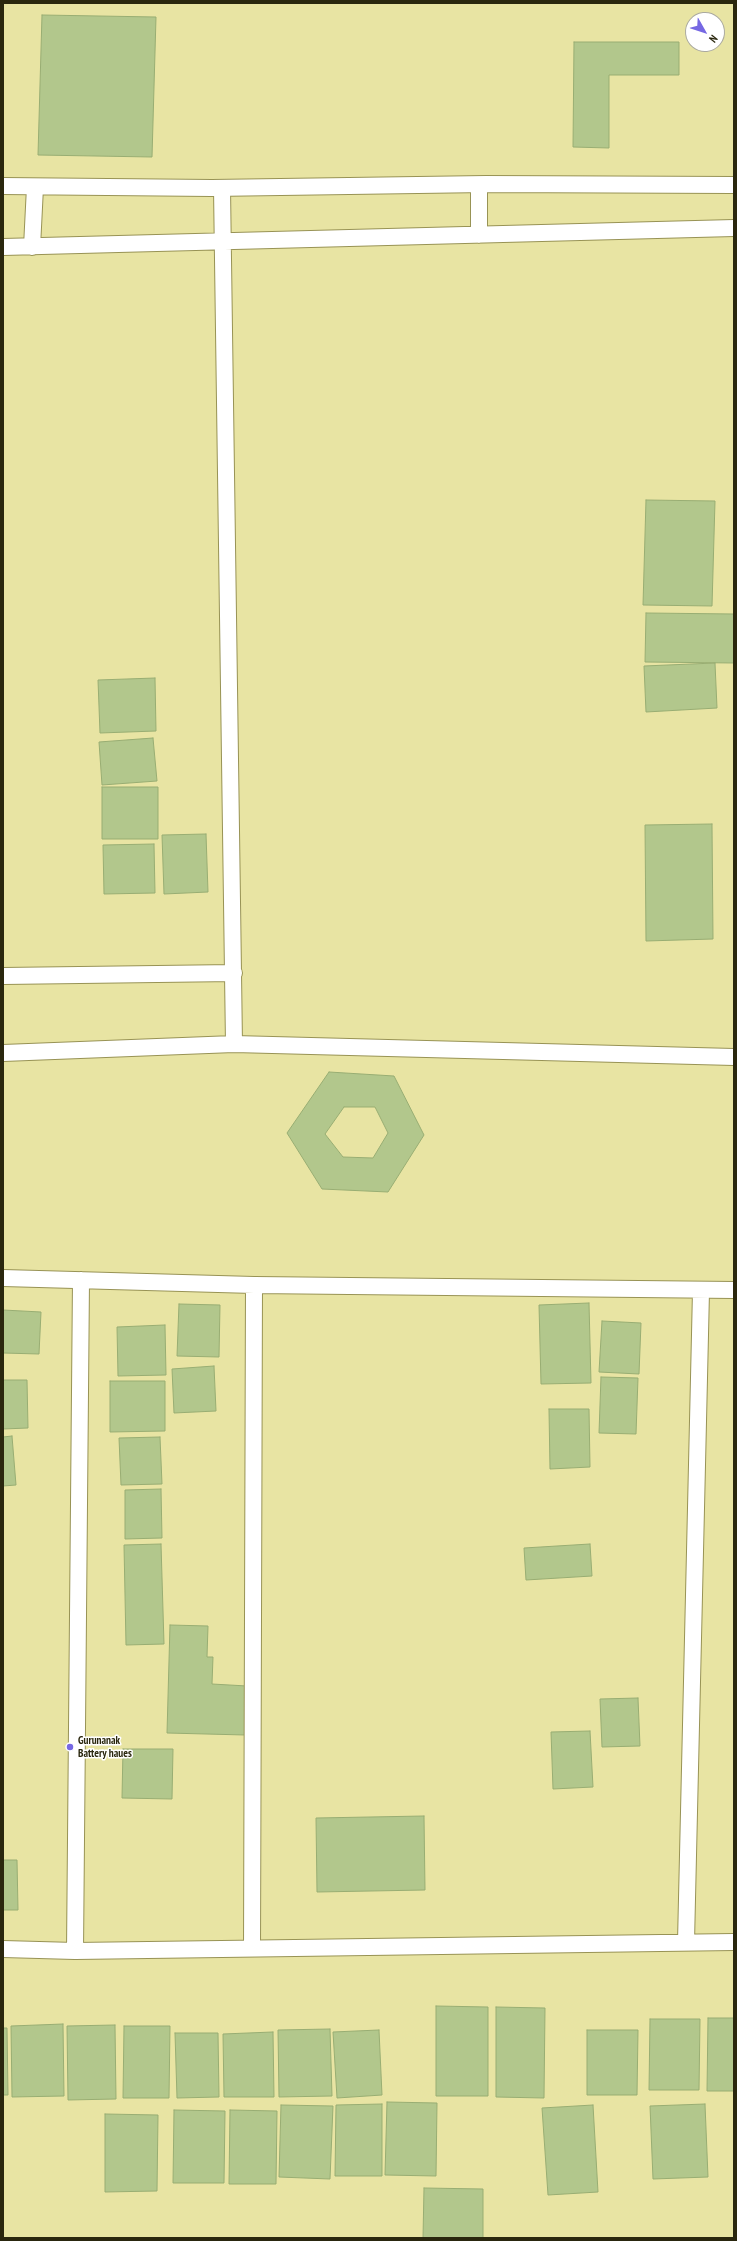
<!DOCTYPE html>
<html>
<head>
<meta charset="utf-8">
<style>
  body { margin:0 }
  #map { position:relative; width:737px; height:2241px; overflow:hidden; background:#e8e4a3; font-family:"PT Sans Narrow",sans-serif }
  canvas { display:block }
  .frame { position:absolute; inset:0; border:4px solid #2a270e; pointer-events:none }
  .north { position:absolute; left:685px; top:12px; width:40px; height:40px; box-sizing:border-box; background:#fff; border:1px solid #aaa99f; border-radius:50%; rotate:129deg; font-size:11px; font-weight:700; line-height:16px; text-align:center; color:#2a270e }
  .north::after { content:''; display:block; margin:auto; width:14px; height:18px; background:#7668e3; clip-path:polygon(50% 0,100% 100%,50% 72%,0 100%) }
</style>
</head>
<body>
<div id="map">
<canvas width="737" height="2241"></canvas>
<div class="frame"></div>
<div class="north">N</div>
</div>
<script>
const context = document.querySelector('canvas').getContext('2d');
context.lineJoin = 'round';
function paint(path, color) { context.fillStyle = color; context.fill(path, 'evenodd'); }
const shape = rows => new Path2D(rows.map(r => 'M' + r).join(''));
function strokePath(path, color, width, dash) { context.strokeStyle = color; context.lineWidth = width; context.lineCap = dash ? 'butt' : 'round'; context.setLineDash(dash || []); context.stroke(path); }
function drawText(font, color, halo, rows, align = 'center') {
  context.font = font + ' "PT Sans Narrow",sans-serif'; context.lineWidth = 3; context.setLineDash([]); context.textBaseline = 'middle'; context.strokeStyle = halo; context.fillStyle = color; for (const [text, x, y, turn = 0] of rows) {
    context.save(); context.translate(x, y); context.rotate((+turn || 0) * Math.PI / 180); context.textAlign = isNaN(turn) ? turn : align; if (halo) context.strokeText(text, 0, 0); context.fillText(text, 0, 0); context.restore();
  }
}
const building = shape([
  [42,15,156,17,152,157,38,155,42,15],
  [574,42,679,42,679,75,609,75,609,148,573,147,574,42],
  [646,500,715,501,712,606,643,605,646,500],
  [646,613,734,614,734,663,645,662,646,613],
  [715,663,717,708,646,712,644,666,715,663],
  [155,678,156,731,100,733,98,680,155,678],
  [153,738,157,781,102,785,99,742,153,738],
  [102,787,158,787,158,839,102,839,102,787],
  [712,824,713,939,646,941,645,825,712,824],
  [206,834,208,892,164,894,162,835,206,834],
  [154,844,155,893,104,894,103,845,154,844],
  [329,1072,394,1076,424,1135,388,1192,322,1189,287,1133,329,1072],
  [344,1107,375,1107,388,1133,373,1158,343,1157,325,1134,344,1107],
  [589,1303,591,1383,541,1384,539,1305,589,1303],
  [179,1304,220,1305,219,1357,177,1356,179,1304],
  [3,1310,41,1312,39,1354,3,1353,3,1310],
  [602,1321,641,1323,639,1374,599,1372,602,1321],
  [165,1325,166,1375,118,1376,117,1327,165,1325],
  [214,1366,216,1411,174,1413,172,1369,214,1366],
  [601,1377,638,1378,636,1434,599,1433,601,1377],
  [3,1380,27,1380,28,1428,3,1429,3,1380],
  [110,1381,165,1381,165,1431,110,1432,110,1381],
  [549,1409,589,1409,590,1467,550,1469,549,1409],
  [12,1436,16,1485,3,1486,3,1437,12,1436],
  [160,1437,162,1484,121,1485,119,1438,160,1437],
  [161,1489,162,1538,125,1539,125,1490,161,1489],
  [161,1544,164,1644,126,1645,124,1545,161,1544],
  [590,1544,592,1576,526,1580,524,1548,590,1544],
  [170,1625,208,1626,207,1657,213,1657,212,1684,247,1686,245,1735,167,1733,170,1625],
  [638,1698,640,1746,602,1747,600,1699,638,1698],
  [590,1731,593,1787,553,1789,551,1732,590,1731],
  [123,1749,173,1749,172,1799,122,1798,123,1749],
  [424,1816,425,1890,317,1892,316,1818,424,1816],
  [3,1860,17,1860,18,1910,3,1910,3,1860],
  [436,2006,488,2007,488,2096,436,2096,436,2006],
  [496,2007,545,2008,544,2098,496,2097,496,2007],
  [708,2018,734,2018,734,2091,707,2091,708,2018],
  [650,2019,700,2019,699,2090,649,2090,650,2019],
  [63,2024,64,2096,12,2097,11,2026,63,2024],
  [115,2025,116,2099,68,2100,67,2026,115,2025],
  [124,2026,170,2026,169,2098,123,2098,124,2026],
  [3,2028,7,2028,8,2095,3,2095,3,2028],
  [330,2029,332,2096,279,2097,278,2030,330,2029],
  [379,2030,382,2095,337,2098,333,2032,379,2030],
  [587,2030,638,2030,637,2095,587,2095,587,2030],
  [273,2032,274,2097,224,2097,223,2034,273,2032],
  [175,2033,218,2033,219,2097,177,2098,175,2033],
  [387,2102,437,2103,436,2176,385,2175,387,2102],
  [382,2104,382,2176,335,2176,336,2105,382,2104],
  [705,2104,708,2177,653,2179,650,2106,705,2104],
  [281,2105,333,2106,330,2179,279,2177,281,2105],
  [593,2105,598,2192,548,2195,542,2108,593,2105],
  [174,2110,225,2111,224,2183,173,2183,174,2110],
  [230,2110,277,2111,276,2184,229,2184,230,2110],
  [105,2114,158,2115,157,2191,105,2192,105,2114],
  [424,2188,483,2189,483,2238,423,2238,424,2188]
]);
paint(building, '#b2c78c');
strokePath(building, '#98ad73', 1);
const service = shape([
  [3,186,212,188,486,184,734,185],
  [222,188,234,1044],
  [479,235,479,185],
  [3,247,734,228],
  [32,247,35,187],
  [3,976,234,973],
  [3,1053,234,1044,734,1057],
  [3,1278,254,1285,734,1290],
  [686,1942,701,1291],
  [252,1948,254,1285],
  [3,1949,75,1951,734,1942],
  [75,1951,81,1280]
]);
strokePath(service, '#989355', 18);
strokePath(service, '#fff', 16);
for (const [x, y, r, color] of [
  [70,1747,4,"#7668e3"]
]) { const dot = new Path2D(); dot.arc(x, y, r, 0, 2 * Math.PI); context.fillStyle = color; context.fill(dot); strokePath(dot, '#fff', 1.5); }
drawText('bold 11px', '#2a270e', '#fff', [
  ["Gurunanak",78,1741],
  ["Battery haues",78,1754]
], 'left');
</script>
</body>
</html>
